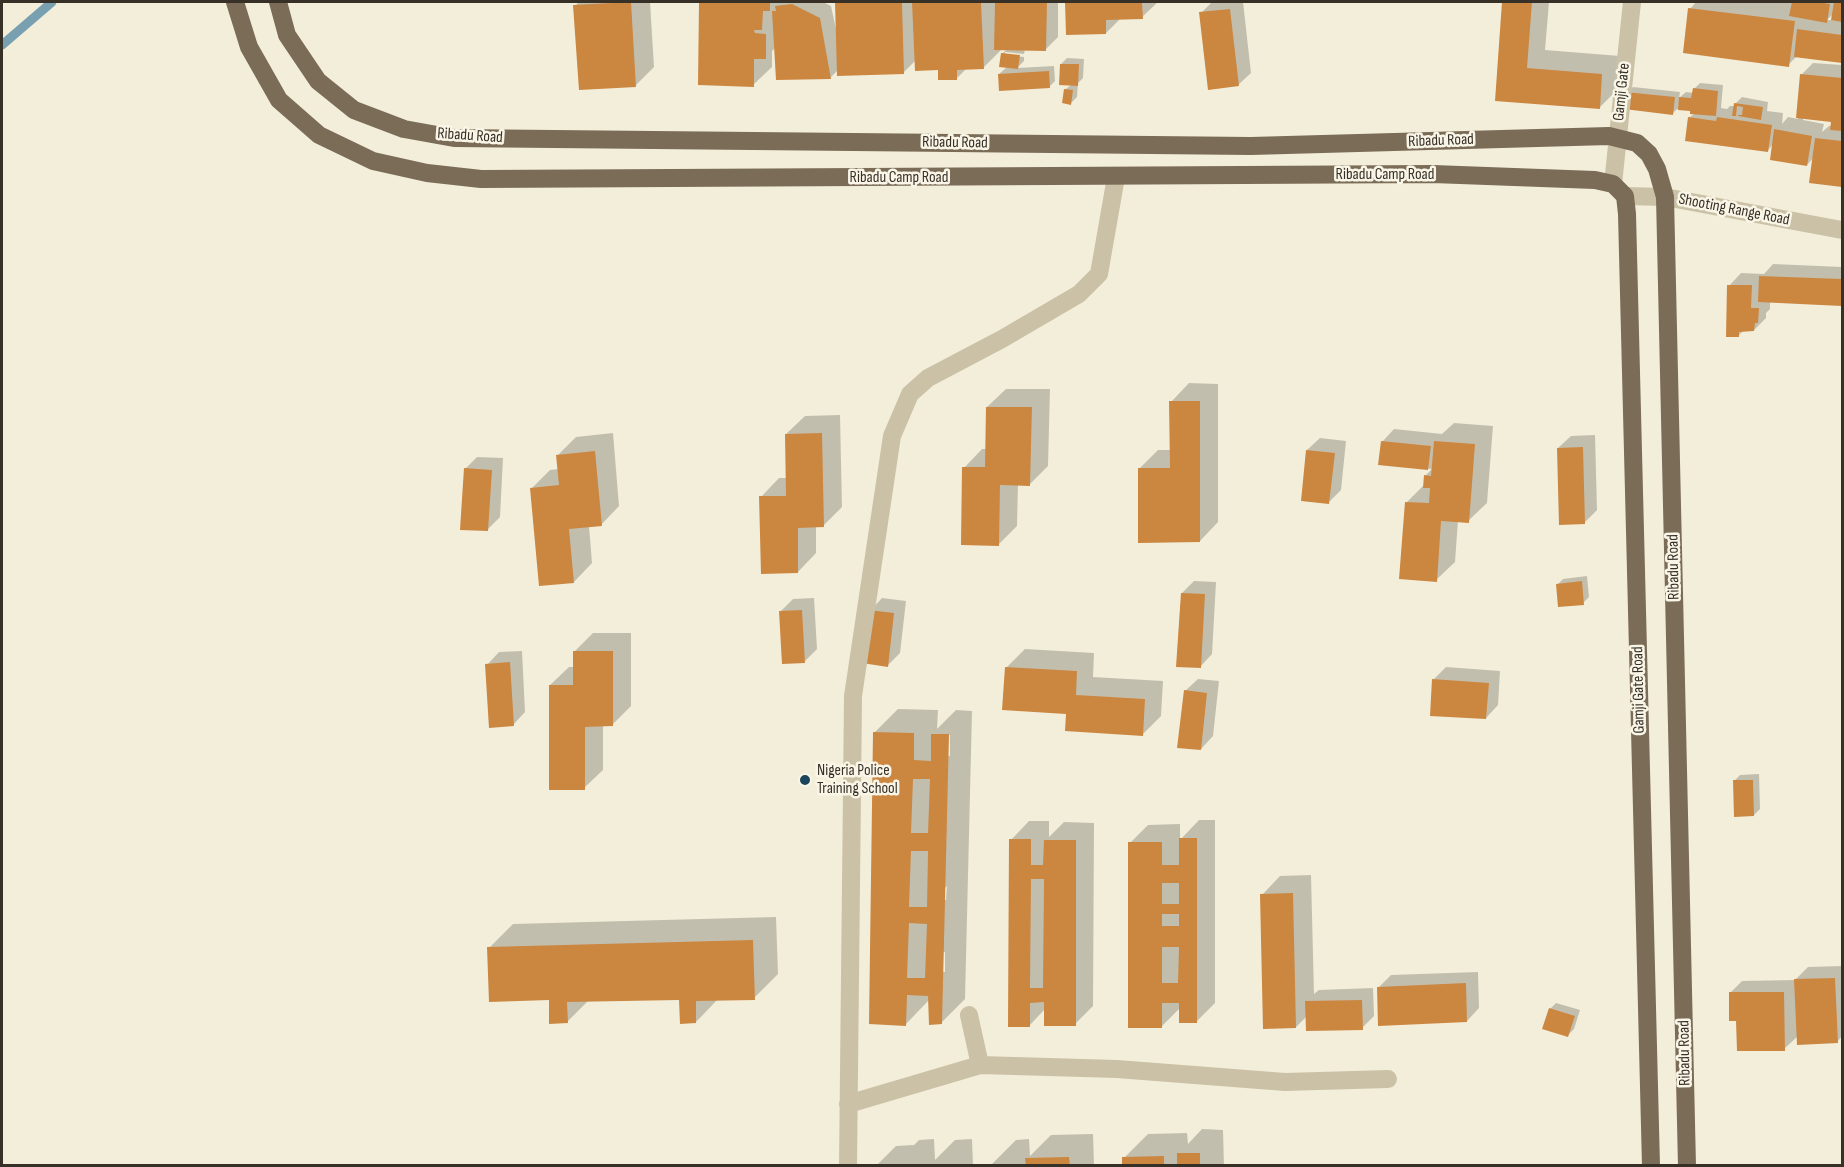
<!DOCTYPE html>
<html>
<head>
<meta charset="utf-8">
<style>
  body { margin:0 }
  #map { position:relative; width:1844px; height:1167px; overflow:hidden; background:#f3eeda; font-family:"Sofia Sans Condensed",sans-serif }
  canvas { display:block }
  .frame { position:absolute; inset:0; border:3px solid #373027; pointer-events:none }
</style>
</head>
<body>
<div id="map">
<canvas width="1844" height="1167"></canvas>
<div class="frame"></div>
</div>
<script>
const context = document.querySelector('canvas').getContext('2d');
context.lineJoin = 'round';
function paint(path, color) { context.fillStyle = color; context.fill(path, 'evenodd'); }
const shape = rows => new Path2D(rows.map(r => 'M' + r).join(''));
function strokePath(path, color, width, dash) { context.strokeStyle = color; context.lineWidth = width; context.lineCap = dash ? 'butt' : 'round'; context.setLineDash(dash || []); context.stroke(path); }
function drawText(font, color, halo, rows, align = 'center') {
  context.font = font + ' "Sofia Sans Condensed",sans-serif'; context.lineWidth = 5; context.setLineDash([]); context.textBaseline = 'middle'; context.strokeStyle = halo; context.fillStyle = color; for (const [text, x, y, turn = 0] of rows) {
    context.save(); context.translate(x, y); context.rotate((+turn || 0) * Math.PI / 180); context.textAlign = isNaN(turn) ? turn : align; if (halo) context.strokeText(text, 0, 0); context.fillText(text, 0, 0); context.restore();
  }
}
paint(shape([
  [579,2,650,2,654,67,636,85,575,6],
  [701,2,780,2,780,3,782,2,823,2,831,6,836,29,838,29,837,2,1058,2,1058,37,1045,50,1025,49,1024,54,1005,52,1005,55,1024,57,1024,61,1017,68,1054,66,1055,81,1049,87,999,74,1007,67,1002,54,1007,49,1002,49,983,68,967,68,957,78,939,69,916,60,904,72,839,69,831,77,776,47,772,51,772,67,753,85,699,84],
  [1066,2,1158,2,1142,17,1121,18,1106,33,1068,34],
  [1212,2,1243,2,1251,73,1238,85,1201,13],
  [1504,2,1549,2,1545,50,1620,56,1618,89,1599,108,1496,100],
  [1691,2,1842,2,1842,62,1797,56,1788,65,1690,9,1696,2],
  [1834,13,1833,20,1827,20],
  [1067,58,1084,59,1083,78,1078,83,1077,97,1071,103,1065,90,1072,84,1061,64],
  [1813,63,1842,65,1842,186,1811,182,1814,157,1807,165,1773,144,1768,150,1689,118,1695,113,1691,110,1677,109,1673,113,1627,93,1633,87,1680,92,1679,98,1686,92,1694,93,1694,89,1700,83,1723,85,1721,108,1727,109,1730,106,1735,106,1736,103,1742,97,1768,102,1767,111,1783,113,1782,124,1788,117,1798,119,1801,75],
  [1803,117,1833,121,1832,126,1829,126,1822,132,1824,124,1803,120],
  [1773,264,1842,267,1842,304,1770,301,1770,309,1766,313,1766,318,1754,330,1744,330,1738,336,1729,286,1741,273,1764,274],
  [1189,383,1218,384,1218,522,1200,541,1139,469,1158,450,1171,450,1171,402],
  [1006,389,1050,389,1048,466,1030,484,1018,484,1017,526,999,544,964,468,982,449,987,449,987,407],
  [840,415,842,507,824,525,816,526,816,553,798,572,761,497,779,478,787,478,786,434,805,416],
  [1454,423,1493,426,1487,503,1468,521,1458,520,1455,562,1436,580,1407,502,1424,485,1425,476,1432,469,1380,463,1382,442,1394,429,1442,434],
  [613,433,619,506,601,525,589,526,592,563,574,582,532,488,550,470,559,469,558,455,576,437],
  [1595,435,1597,510,1584,523,1558,448,1571,436],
  [1320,438,1346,441,1341,490,1329,502,1307,450],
  [477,457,503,458,500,517,487,530,465,469],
  [1587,576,1589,597,1583,603,1557,585,1563,579],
  [1194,581,1216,582,1212,654,1200,667,1182,593],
  [814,598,817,649,805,661,780,612,793,599],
  [882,598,906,601,900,653,888,665,870,611],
  [593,633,631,633,631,706,612,725,603,725,603,770,584,788,550,685,569,667,574,667,574,652],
  [1025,649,1094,653,1093,677,1163,681,1161,716,1143,734,1067,712,1007,667],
  [522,651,525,712,513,725,487,665,499,652],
  [1446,667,1500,671,1498,705,1486,718,1434,679],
  [1198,679,1219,681,1213,736,1201,749,1185,691],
  [898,709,938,710,937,729,956,710,972,711,965,999,941,1023,929,1000,905,1025,874,733],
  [947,735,950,735,950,756,947,756],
  [947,886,946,900,943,900,944,889],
  [942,952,945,952,945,972,942,972],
  [1759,774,1760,809,1754,815,1735,780,1740,775],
  [1199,820,1215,820,1215,1003,1196,1022,1180,1008,1161,1027,1130,843,1148,825,1180,824,1180,840],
  [1029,821,1049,821,1049,837,1064,822,1094,823,1093,1006,1075,1024,1045,1009,1029,1026,1011,840],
  [1311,875,1314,994,1319,990,1373,988,1374,1016,1362,1028,1307,1016,1296,1027,1262,895,1280,876],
  [776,917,778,974,754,998,718,999,696,1022,681,998,589,1000,567,1022,550,999,489,948,513,924],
  [1842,966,1842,1036,1837,1042,1798,1036,1784,1049,1738,1020,1730,993,1742,981,1795,980,1808,967],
  [1478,972,1479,1008,1467,1021,1378,988,1391,975],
  [1556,1003,1580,1010,1574,1029,1568,1035,1550,1009],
  [1202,1129,1223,1130,1224,1166,1124,1166,1124,1158,1148,1134,1187,1133,1188,1144],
  [1093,1134,1094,1166,993,1166,992,1164,1016,1140,1029,1139,1030,1156,1051,1135],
  [934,1139,935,1160,955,1140,972,1139,973,1166,876,1166,896,1146,914,1145,919,1140]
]), '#0003');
strokePath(shape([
  [2,45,52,2]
]), '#78a0b1', 9);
paint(shape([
  [631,2,636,87,579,90,573,5],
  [699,2,770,2,770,11,763,11,762,30,754,30,755,33,766,34,766,59,754,59,754,87,698,85],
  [835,2,902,2,904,74,837,76],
  [912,2,981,2,984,69,957,70,957,80,938,80,938,70,915,71],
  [995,2,1047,2,1046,51,994,50],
  [1065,2,1142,2,1143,19,1106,20,1106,34,1066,35],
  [1502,2,1532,2,1527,68,1602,74,1600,109,1495,101],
  [1792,2,1818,2,1830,4,1827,23,1789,16],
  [1834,2,1842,2,1842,22,1831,20],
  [792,4,820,18,831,79,776,80,772,11,776,11,775,6],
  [1688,8,1795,21,1789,67,1683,53],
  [1230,9,1239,86,1208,90,1199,12],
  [1797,29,1842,35,1842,63,1794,57],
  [1001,53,1020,55,1018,69,999,67],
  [1060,64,1079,64,1078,86,1059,85],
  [1049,71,1050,88,999,91,998,74],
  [1800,74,1842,78,1842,131,1830,130,1831,122,1796,118],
  [1693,88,1718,91,1716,116,1690,114,1690,111,1678,110,1679,97,1691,98],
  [1064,89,1073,90,1071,105,1062,103],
  [1625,92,1675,97,1673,115,1624,109],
  [1734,103,1763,107,1761,120,1738,116,1738,115,1742,115,1743,107,1737,106,1736,116,1732,116],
  [1688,117,1716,121,1717,117,1772,125,1768,152,1685,141],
  [1774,129,1812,136,1807,166,1770,160],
  [1815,138,1842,141,1842,187,1809,183],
  [1759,276,1842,279,1842,306,1758,302],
  [1727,285,1752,285,1751,308,1759,308,1758,323,1755,323,1754,331,1739,332,1739,337,1726,337],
  [1169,401,1200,401,1200,542,1138,543,1138,468,1170,468],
  [986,407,1032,407,1030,486,1000,485,999,546,961,545,962,467,985,467],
  [822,433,824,527,798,528,798,573,761,574,759,496,786,496,785,434],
  [1381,441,1431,446,1428,470,1378,465],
  [1434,441,1475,444,1469,523,1441,521,1437,582,1399,579,1405,502,1429,503,1430,488,1423,488,1424,475,1431,476],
  [1583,447,1585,524,1559,525,1557,448],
  [1306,450,1335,453,1329,504,1301,501],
  [595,451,602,526,569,529,574,583,539,586,530,488,559,485,556,455],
  [464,468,492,470,488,531,460,530],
  [1582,581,1584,605,1558,607,1556,584],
  [1181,593,1205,594,1201,668,1176,667],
  [802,610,805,663,782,664,779,611],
  [868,610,894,613,888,667,862,663],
  [573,651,613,651,613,726,585,727,585,790,549,790,549,685,573,685],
  [510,662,514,726,489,728,485,664],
  [1005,667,1077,671,1076,695,1145,699,1143,736,1065,731,1066,714,1002,710],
  [1432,679,1489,683,1486,719,1430,716],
  [1184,690,1207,693,1201,750,1177,748],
  [873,732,914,733,914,760,931,761,931,734,949,734,942,1024,929,1025,928,996,907,995,906,1026,869,1024],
  [913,779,930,779,928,833,911,833],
  [911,851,928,851,927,907,909,907],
  [909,923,927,924,925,978,907,978],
  [1733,780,1753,780,1754,816,1734,817],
  [1179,838,1197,838,1197,1023,1179,1023,1179,1003,1162,1003,1162,1028,1128,1028,1128,842,1162,842,1162,865,1179,865],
  [1162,883,1179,883,1179,904,1162,904],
  [1162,914,1179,914,1179,926,1162,926],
  [1162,947,1179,947,1178,983,1162,983],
  [1009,839,1031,839,1031,865,1043,865,1044,840,1076,840,1076,1026,1044,1026,1044,1002,1030,1003,1030,1027,1008,1027],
  [1031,879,1044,879,1043,988,1030,988],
  [1293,893,1296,1028,1263,1029,1260,894],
  [753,940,755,1000,696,1001,696,1023,680,1024,679,1000,567,1002,568,1023,549,1024,549,1000,489,1002,487,947],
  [1835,978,1838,1043,1797,1045,1794,979],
  [1466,983,1467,1022,1378,1026,1377,987],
  [1729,992,1784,992,1785,1051,1737,1051,1736,1021,1729,1021],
  [1362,1000,1363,1030,1306,1031,1305,1001],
  [1549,1008,1575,1016,1568,1037,1542,1029],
  [1177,1153,1200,1153,1200,1166,1177,1166],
  [1164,1156,1164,1166,1122,1166,1122,1157],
  [1069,1157,1070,1166,1026,1166,1025,1158]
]), '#cb8640');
strokePath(shape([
  [1613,184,1632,2],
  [1625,196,1665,197,1842,230],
  [969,1015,980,1065],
  [848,1104,980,1065,1117,1069,1285,1082,1388,1079],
  [848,1166,853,696,892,436,910,394,928,378,1002,339,1079,294,1099,274,1116,177]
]), '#cbc1a6', 18);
strokePath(shape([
  [235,2,249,47,279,100,319,135,373,161,427,173,481,179,1433,174,1595,180,1613,184,1625,196,1627,214,1651,1166],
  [278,2,287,35,318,81,354,110,404,129,454,138,1251,146,1609,136,1637,143,1649,154,1657,169,1665,197,1687,1166]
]), '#7a6c57', 18);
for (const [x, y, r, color] of [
  [805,780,6,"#1b455a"]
]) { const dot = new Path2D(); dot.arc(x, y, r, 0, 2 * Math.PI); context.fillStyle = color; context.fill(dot); strokePath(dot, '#faf6e7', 2); }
drawText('16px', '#373027', '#faf6e7', [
  ["Gamji Gate",1622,92,-84],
  ["Ribadu Road",470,136,4],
  ["Ribadu Road",1441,141,-2],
  ["Ribadu Road",955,143,1],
  ["Ribadu Camp Road",1385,175],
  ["Ribadu Camp Road",899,178],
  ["Shooting Range Road",1734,210,11],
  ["Ribadu Road",1674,567,-91],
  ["Gamji Gate Road",1639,690,-91],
  ["Ribadu Road",1685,1053,-91]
]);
drawText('16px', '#373027', '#faf6e7', [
  ["Nigeria Police",817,771],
  ["Training School",817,789]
], 'left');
</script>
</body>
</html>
